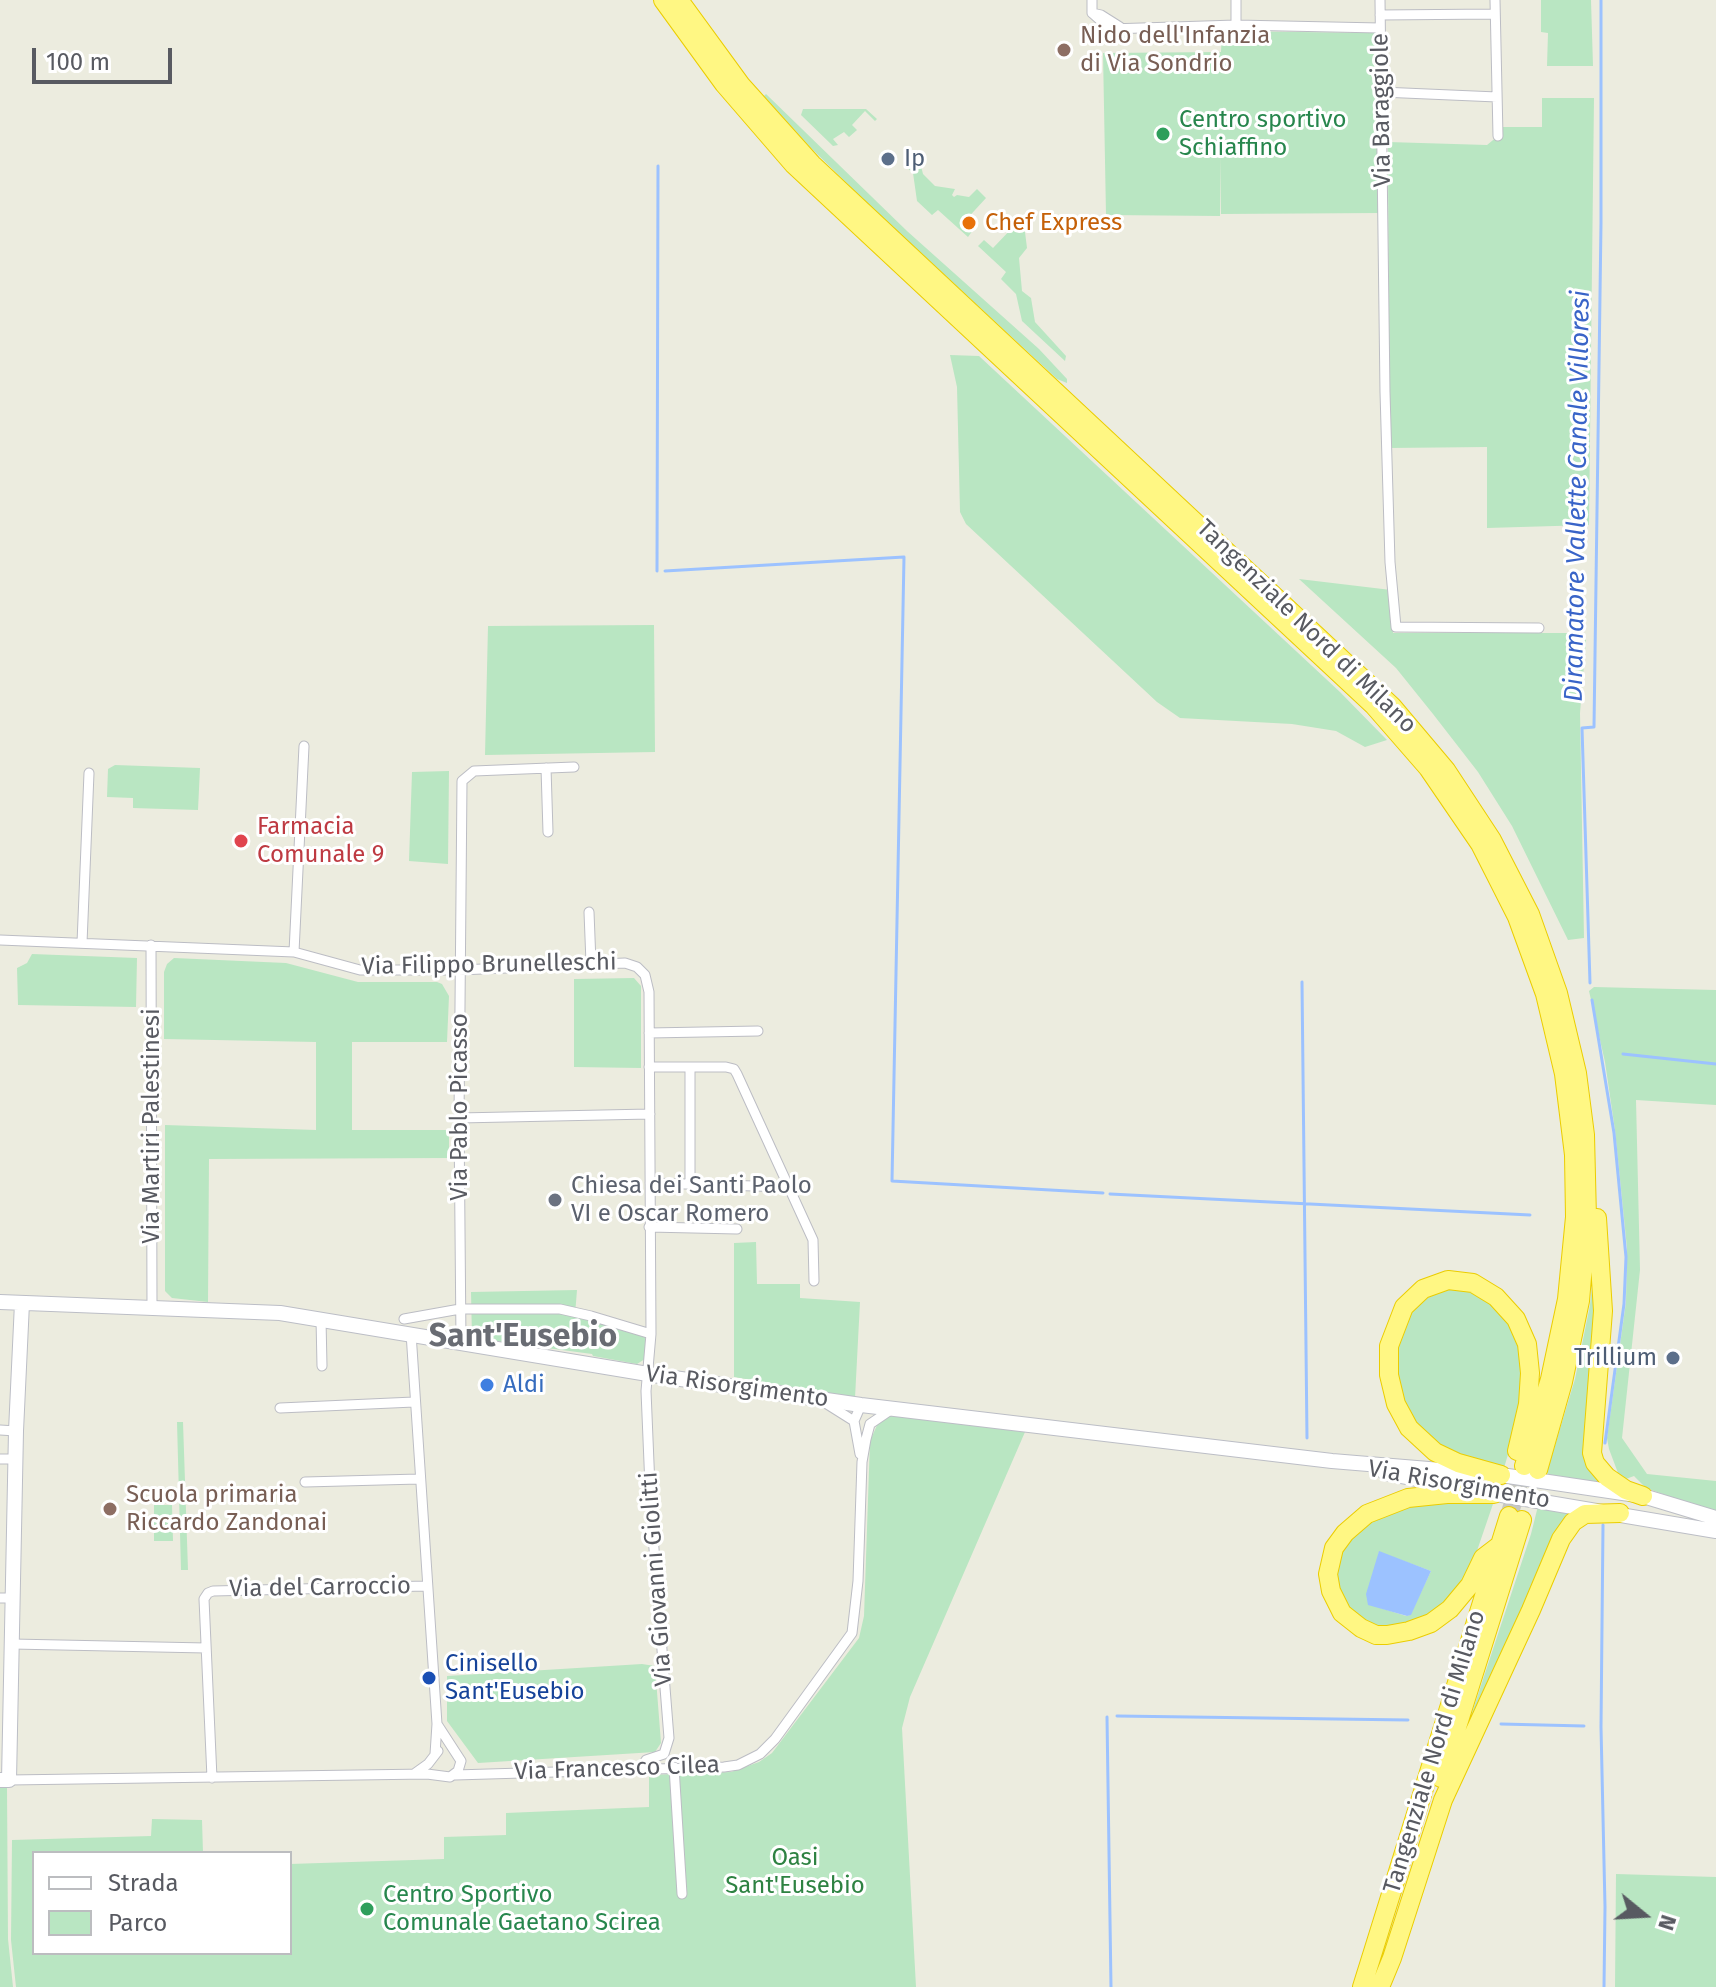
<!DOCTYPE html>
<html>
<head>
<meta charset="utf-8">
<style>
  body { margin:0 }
  #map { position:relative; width:1716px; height:1987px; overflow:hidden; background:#ececdf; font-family:"Fira Sans",sans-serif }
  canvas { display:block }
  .legend { position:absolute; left:32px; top:1851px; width:260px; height:104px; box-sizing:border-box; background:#fff; border:2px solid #bcbdc0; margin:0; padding:10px 14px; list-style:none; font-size:24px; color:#585a61 }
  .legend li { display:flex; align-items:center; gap:16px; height:40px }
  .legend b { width:40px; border:2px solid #bcbdc0 }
  .north { position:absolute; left:1604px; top:1875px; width:80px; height:80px; -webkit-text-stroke:6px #fff; paint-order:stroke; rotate:108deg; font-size:22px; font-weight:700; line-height:32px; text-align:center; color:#585a61 }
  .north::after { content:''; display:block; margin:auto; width:28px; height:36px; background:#585a61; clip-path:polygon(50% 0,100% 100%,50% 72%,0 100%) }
  .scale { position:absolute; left:32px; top:48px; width:140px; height:36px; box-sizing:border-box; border:4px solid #585a61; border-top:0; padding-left:10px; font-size:24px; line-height:28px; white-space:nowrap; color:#585a61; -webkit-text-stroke:6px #fff; paint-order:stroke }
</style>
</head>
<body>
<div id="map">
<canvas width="1716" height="1987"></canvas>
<ul class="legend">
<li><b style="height:10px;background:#fff"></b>Strada</li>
<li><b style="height:22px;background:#b9e6c2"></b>Parco</li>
</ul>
<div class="north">N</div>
<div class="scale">100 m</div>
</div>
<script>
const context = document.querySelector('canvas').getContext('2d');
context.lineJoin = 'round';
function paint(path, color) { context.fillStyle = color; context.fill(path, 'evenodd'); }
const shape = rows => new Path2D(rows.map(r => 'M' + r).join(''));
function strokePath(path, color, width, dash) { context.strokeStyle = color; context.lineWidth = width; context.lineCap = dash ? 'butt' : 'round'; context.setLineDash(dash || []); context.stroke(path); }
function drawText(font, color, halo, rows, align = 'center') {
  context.font = font + ' "Fira Sans",sans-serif'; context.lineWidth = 6; context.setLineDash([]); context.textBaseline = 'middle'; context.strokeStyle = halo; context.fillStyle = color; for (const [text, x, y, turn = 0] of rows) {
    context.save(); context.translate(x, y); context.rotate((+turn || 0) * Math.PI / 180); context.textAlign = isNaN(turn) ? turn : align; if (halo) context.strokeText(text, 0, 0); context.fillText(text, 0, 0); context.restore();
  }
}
paint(shape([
  [1541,0,1591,0,1593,66,1547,66,1548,33,1541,32],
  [1222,31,1375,33,1379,213,1221,214,1221,156,1220,216,1106,215,1103,53,1221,52],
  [766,94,907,231,1039,349,1067,379,1067,383,1057,379,866,202,811,148,764,96],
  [1542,98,1594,98,1589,525,1487,528,1487,447,1389,448,1388,142,1487,145,1498,136,1498,127,1542,127],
  [803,109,866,109,877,119,875,121,865,111,852,125,857,130,849,137,844,132,833,139,838,145,833,146,801,115],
  [914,153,919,158,923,174,935,186,955,189,952,195,954,197,957,195,969,197,977,189,986,198,964,222,973,230,968,237,938,210,932,215,917,201,913,173,904,165],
  [1012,218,1025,232,1027,248,1019,258,1022,291,1031,298,1035,322,1066,356,1065,361,1022,321,1016,294,1001,279,1006,272,978,246,984,240,993,248,1014,226,1009,221],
  [950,355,979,356,1340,692,1387,740,1365,747,1336,731,1292,724,1180,718,1157,702,966,524,960,512,957,387],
  [1299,579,1391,590,1393,633,1580,633,1586,640,1580,713,1584,938,1568,940,1512,826,1478,772,1433,714,1396,668],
  [654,625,655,752,485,755,488,626],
  [115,765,200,768,198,810,133,808,133,798,107,797,108,769],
  [449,771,448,864,409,861,412,772],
  [32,954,137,958,136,1007,18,1005,17,968,27,963],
  [174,958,286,963,358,982,437,982,442,984,449,996,447,1042,352,1042,352,1130,449,1130,449,1158,209,1159,208,1302,172,1298,165,1291,165,1125,316,1130,316,1042,164,1039,164,972,167,964],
  [634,978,641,986,641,1068,574,1067,574,979],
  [1594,987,1716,990,1716,1105,1636,1100,1640,1270,1622,1438,1647,1474,1716,1481,1716,1513,1646,1488,1634,1476,1626,1479,1618,1473,1609,1449,1607,1438,1626,1302,1627,1248,1615,1130,1605,1062,1589,991],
  [756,1242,757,1284,800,1284,800,1298,860,1302,855,1398,734,1377,734,1243],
  [1594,1268,1601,1481,1599,1482,1548,1475,1547,1472,1575,1379,1590,1305],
  [1436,1287,1471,1287,1510,1320,1524,1353,1522,1407,1504,1468,1453,1456,1408,1418,1393,1354,1406,1312],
  [577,1290,575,1315,645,1336,645,1359,637,1364,593,1356,592,1354,472,1338,471,1292],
  [892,1415,1025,1432,910,1697,902,1728,916,1987,16,1987,11,1940,12,1840,151,1836,152,1819,202,1820,203,1853,34,1853,34,1953,290,1953,290,1864,444,1859,444,1837,506,1835,506,1813,649,1807,649,1775,731,1772,759,1762,772,1753,859,1638,864,1616,870,1441,878,1423],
  [177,1422,183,1422,188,1570,181,1570],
  [1494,1501,1467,1580,1438,1613,1381,1631,1339,1603,1333,1564,1353,1531,1405,1503],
  [1379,1552,1431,1571,1410,1615,1406,1616,1368,1604],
  [154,1505,172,1505,173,1541,154,1541],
  [1538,1506,1574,1511,1463,1740,1531,1534],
  [642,1664,655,1666,661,1743,655,1752,478,1763,447,1721,447,1676],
  [0,1788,7,1788,8,1939,13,1987,0,1987],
  [1616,1874,1716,1877,1716,1987,1615,1987]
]), '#b9e6c2');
paint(shape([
  [1379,1551,1431,1571,1411,1615,1407,1616,1368,1605,1366,1594]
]), '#9cc2ff');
strokePath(shape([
  [657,571,658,166],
  [665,571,904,557,892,1181,1103,1193],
  [1302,982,1307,1438],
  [1590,983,1582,728,1594,727,1601,223,1601,0],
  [1592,1000,1614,1133,1626,1257,1624,1304,1605,1443],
  [1623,1054,1716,1064],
  [1110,1194,1530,1215],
  [1603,1525,1601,1727,1605,1907,1604,1987],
  [1117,1716,1408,1720],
  [1107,1717,1111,1987],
  [1501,1724,1584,1726]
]), '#9cc2ff', 3);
strokePath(shape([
  [1509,1516,1524,1466]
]), '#c7c8c0', 18, [18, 9]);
const street = shape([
  [1092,0,1092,13,1110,29,1236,25,1380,28],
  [1380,0,1385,392,1390,562,1396,627,1539,628],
  [1495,0,1498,136],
  [1092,13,1101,15,1120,27],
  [1380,15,1495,14],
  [1236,25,1236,0],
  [1381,92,1497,97],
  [546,768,548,832],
  [589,912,591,963],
  [0,940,294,952,360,970,459,970,625,963,637,967,645,975,649,992,651,1334,646,1391,651,1511,669,1738,664,1754,646,1760,643,1768],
  [82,943,89,773],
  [151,945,152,1307],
  [294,952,304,746],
  [649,1033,758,1031],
  [649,1067,726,1067,734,1069,737,1074,813,1240,814,1281],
  [459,1118,650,1114],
  [650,1183,789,1187],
  [690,1184,690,1067],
  [649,1227,737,1229],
  [321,1319,322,1366],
  [404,1319,460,1309,560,1309,591,1316,651,1334],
  [411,1333,437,1724,435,1754],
  [461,1342,459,1118,462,781,474,771,574,767],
  [827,1404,854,1421],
  [280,1408,414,1402],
  [0,1430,16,1431],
  [860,1454,854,1421,861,1405],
  [0,1459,15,1459],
  [305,1482,419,1479],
  [0,1598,12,1598],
  [12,1644,206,1648],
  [674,1767,682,1894],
  [414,1774,428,1764,438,1751],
  [455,1775,724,1767,738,1765,760,1754,775,1739,852,1633,858,1581,862,1462,866,1439,870,1424,892,1409],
  [212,1778,204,1599,208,1593,213,1591,426,1586],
  [9,1780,427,1774,450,1777,458,1771,461,1761,437,1724]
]);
const secondary = shape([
  [0,1302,280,1313,660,1376,861,1405,1332,1461,1501,1475,1643,1496,1716,1518],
  [1385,1473,1463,1488],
  [1484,1492,1716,1531],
  [0,1780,9,1780,16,1431,22,1303]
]);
const highway = shape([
  [663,0,724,84,794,165,1374,706,1428,768,1480,844,1517,917,1545,994,1564,1074,1574,1155,1575,1217,1567,1299,1550,1379,1524,1466],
  [679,0,741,85,812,164,1392,706,1446,770,1492,840,1530,914,1558,993,1577,1073,1585,1135,1587,1218,1580,1301,1563,1382,1538,1470],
  [1597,1218,1603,1311,1592,1453,1595,1463,1607,1477,1626,1490,1643,1496],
  [1501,1475,1458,1463,1435,1452,1409,1428,1396,1404,1389,1375,1389,1346,1404,1307,1423,1289,1448,1280,1473,1283,1496,1297,1516,1319,1527,1344,1530,1373,1528,1404,1517,1451],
  [1494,1494,1447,1494,1408,1498,1367,1514,1345,1533,1334,1548,1328,1574,1331,1591,1342,1613,1361,1628,1376,1635,1387,1635,1409,1631,1431,1623,1450,1609,1470,1585,1483,1558,1500,1545],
  [1441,1778,1522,1520],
  [1362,1987,1509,1516],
  [1380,1987,1392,1958,1443,1800,1531,1610,1561,1539,1573,1522,1585,1514,1620,1513]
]);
strokePath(street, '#bcbdc4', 11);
strokePath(secondary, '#bcbec6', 16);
strokePath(highway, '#ebcd00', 20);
strokePath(street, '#fff', 9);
strokePath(secondary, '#fff', 14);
strokePath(highway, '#fff783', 18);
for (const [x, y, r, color] of [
  [1064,50,8,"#8d6e63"],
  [1163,134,8,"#2e9e5b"],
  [888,159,8,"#5c6f8a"],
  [969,223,8,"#e8710a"],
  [241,841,8,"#e0444e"],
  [555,1200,8,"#6b7280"],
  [1673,1358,8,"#5c6f8a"],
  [487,1385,8,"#3f7fe0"],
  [110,1509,8,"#8d6e63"],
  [429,1678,8,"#1a4fb4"],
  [367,1909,8,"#2e9e5b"]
]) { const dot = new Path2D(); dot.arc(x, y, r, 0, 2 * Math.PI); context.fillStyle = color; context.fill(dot); strokePath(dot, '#fff', 3); }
drawText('24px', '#785e54', '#fff', [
  ["Nido dell'Infanzia",1080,36],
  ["di Via Sondrio",1080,64],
  ["Scuola primaria",126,1495],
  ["Riccardo Zandonai",126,1523]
], 'left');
drawText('24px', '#585a61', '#fff', [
  ["Via Baraggiole",1382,110,-91],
  ["Tangenziale Nord di Milano",1306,627,44],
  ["Via Filippo Brunelleschi",489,965,-1],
  ["Via Pablo Picasso",460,1107,-90],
  ["Via Martiri Palestinesi",152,1126,-90],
  ["Via Risorgimento",737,1387,8],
  ["Via Risorgimento",1459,1485,10],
  ["Via Giovanni Giolitti",657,1579,-94],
  ["Via del Carroccio",320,1588,-1],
  ["Tangenziale Nord di Milano",1435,1752,-73],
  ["Via Francesco Cilea",617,1769,-2]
]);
drawText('24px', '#27864d', '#fff', [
  ["Centro sportivo",1179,120],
  ["Schiaffino",1179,148],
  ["Centro Sportivo",383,1895],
  ["Comunale Gaetano Scirea",383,1923]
], 'left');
drawText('24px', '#4e5e75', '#fff', [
  ["Ip",904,159],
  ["Trillium",1657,1358,"right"]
], 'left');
drawText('24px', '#c56008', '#fff', [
  ["Chef Express",985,223]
], 'left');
drawText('24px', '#be3a42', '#fff', [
  ["Farmacia",257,827],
  ["Comunale 9",257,855]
], 'left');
drawText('24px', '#5b616d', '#fff', [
  ["Chiesa dei Santi Paolo",571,1186],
  ["VI e Oscar Romero",571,1214]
], 'left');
drawText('24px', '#366cbe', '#fff', [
  ["Aldi",503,1385]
], 'left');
drawText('24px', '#164399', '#fff', [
  ["Cinisello",445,1664],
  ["Sant'Eusebio",445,1692]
], 'left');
drawText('24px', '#2e8242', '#fff', [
  ["Oasi",795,1858],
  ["Sant'Eusebio",795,1886]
]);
drawText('italic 26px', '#3964c8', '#fff', [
  ["Diramatore Vallette Canale Villoresi",1578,496,-89]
]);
drawText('bold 32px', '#696c73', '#fff', [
  ["Sant'Eusebio",523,1337]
]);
</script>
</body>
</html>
